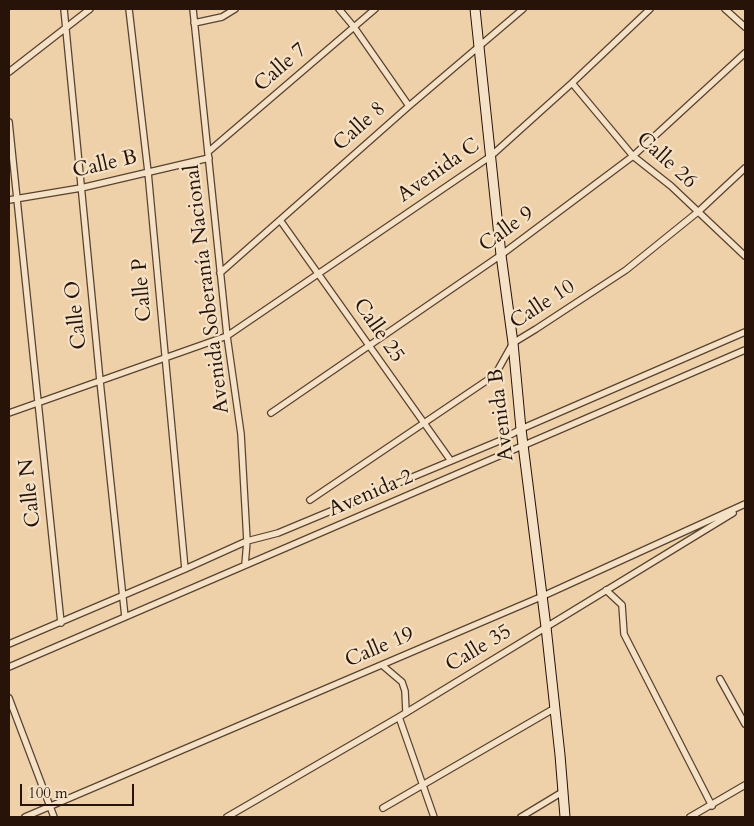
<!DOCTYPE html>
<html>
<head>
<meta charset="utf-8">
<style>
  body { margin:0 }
  #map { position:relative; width:754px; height:826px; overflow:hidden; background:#eed1a8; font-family:Cardo,serif }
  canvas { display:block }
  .frame { position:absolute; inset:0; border:10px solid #271308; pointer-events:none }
  .scale { position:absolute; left:20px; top:784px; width:114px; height:22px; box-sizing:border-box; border:2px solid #271308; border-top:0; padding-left:6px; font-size:15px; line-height:18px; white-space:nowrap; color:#271308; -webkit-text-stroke:4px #f4e1c6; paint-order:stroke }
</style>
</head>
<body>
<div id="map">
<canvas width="754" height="826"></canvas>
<div class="frame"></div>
<div class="scale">100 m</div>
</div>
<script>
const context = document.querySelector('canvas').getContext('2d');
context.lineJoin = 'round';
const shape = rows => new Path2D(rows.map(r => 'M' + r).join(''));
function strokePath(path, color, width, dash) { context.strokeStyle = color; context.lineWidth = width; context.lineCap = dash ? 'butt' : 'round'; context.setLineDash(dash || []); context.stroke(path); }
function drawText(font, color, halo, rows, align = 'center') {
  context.font = font + ' Cardo,serif'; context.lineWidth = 4.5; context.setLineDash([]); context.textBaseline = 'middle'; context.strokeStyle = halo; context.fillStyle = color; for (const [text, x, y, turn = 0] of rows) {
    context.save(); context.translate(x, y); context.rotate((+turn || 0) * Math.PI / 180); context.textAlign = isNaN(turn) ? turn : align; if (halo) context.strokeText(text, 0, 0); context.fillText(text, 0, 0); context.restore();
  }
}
const street = shape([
  [64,9,100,381,125,617],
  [129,9,148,172,185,569],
  [193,9,227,336,241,434,247,541,245,565],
  [339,9,354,27,409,106],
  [725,9,745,27],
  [194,23,222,17,235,9],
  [9,72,90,9],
  [572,83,633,156,671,186,745,256],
  [9,122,61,623],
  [208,152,375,9],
  [9,200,81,188,209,158],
  [280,220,451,461],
  [220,273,409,106,523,9],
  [9,413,227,336,491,156,572,83,650,9],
  [271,413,501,255,633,156,745,53],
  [310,500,495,375,513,343,536,329,626,270,699,211,745,168],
  [606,590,622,605,624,634,712,806],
  [9,644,185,569,247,541,278,533,499,441,521,429,745,332],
  [382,665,402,682,405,691,406,712],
  [9,667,745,350],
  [720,679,745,724],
  [9,698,54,817],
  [399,717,434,817],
  [383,808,555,708],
  [25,817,543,596,745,504],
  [227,817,399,717,733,513],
  [521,817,564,791],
  [690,817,745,785]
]);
const secondary = shape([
  [475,9,501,255,513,343,521,429,546,627,560,755,565,817]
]);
strokePath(street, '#594230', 8);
strokePath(secondary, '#271308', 11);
strokePath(street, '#f4e1c6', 5.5);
strokePath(secondary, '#f4e1c6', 9);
drawText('21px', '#271308', '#f4e1c6', [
  ["Calle 7",281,68,-41],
  ["Calle 8",360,127,-42],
  ["Calle 26",666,161,42],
  ["Calle B",105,165,-13],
  ["Avenida C",439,171,-35],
  ["Calle 9",507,230,-36],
  ["Avenida Soberanía Nacional",208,289,-97],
  ["Calle P",143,290,-95],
  ["Calle 10",543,305,-33],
  ["Calle O",77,315,-96],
  ["Calle 25",378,331,55],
  ["Avenida B",502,415,-97],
  ["Calle N",31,493,-96],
  ["Avenida 2",371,494,-23],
  ["Calle 19",380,648,-23],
  ["Calle 35",479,649,-31]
]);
</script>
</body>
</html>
